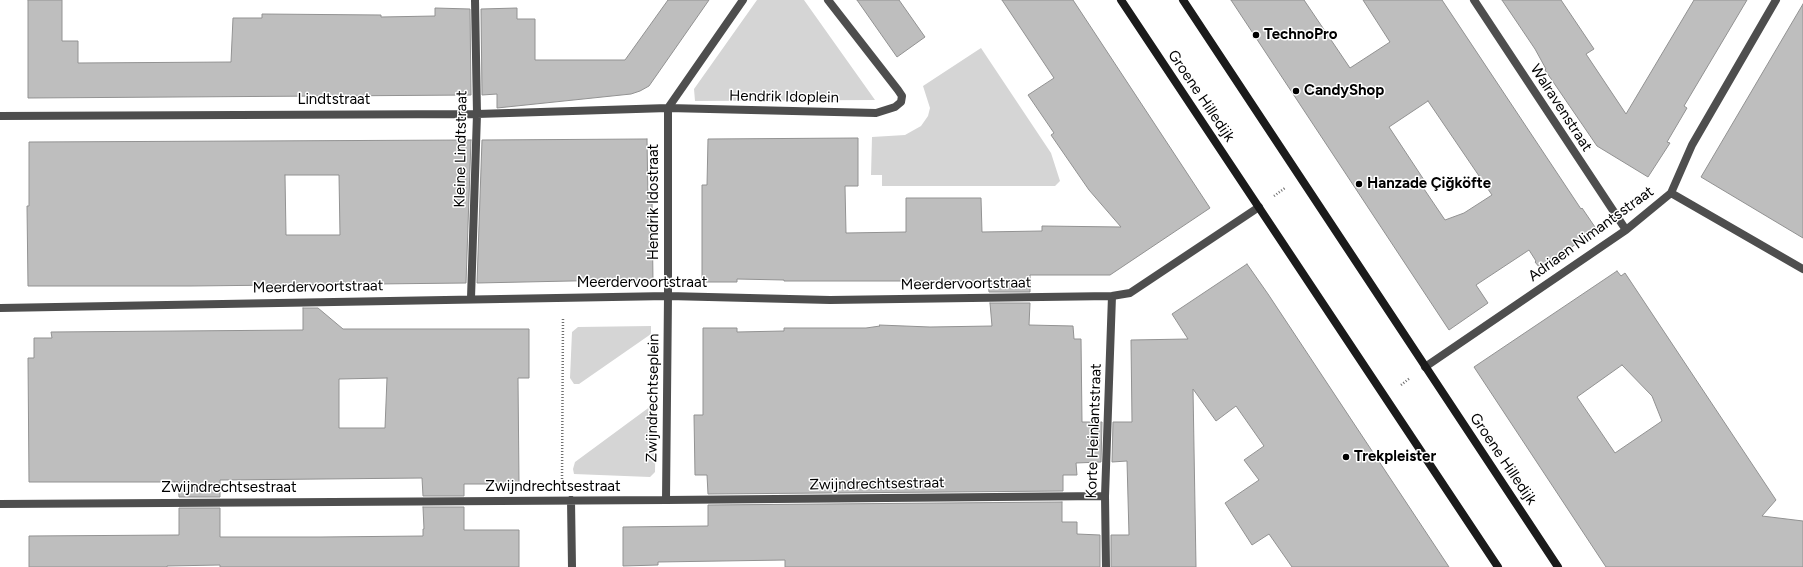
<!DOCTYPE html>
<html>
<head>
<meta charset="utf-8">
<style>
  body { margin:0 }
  canvas { display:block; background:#fff }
</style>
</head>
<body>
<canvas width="1803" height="567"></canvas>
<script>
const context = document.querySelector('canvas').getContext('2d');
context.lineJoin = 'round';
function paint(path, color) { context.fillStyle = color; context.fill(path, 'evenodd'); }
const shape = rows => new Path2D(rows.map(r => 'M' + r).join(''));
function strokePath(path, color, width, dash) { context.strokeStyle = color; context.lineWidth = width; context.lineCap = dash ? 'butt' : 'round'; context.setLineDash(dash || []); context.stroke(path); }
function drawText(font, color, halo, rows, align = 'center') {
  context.font = font + ' Figtree,sans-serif'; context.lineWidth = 3; context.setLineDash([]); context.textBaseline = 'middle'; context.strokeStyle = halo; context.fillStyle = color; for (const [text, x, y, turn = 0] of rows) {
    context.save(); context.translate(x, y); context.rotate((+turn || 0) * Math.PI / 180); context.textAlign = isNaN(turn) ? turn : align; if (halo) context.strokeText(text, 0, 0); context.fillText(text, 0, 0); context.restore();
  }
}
paint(shape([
  [757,0,804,0,875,100,695,101,694,89],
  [981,48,1051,153,1060,181,1055,186,882,186,882,175,871,175,872,137,905,135,921,126,928,116,930,108,923,86],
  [651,326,651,334,579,384,574,384,570,378,572,332,578,327],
  [651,406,656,413,655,472,650,477,574,474,573,469,575,462]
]), '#d5d5d5');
const building = shape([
  [28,0,62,0,62,41,78,41,78,63,231,62,233,18,262,18,262,14,381,15,381,17,435,16,435,8,470,9,471,95,28,98,28,0],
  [668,0,709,0,649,86,640,91,631,94,497,108,497,94,482,95,481,9,517,8,517,19,535,19,535,60,625,60,668,0],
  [857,0,899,0,925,37,897,57,857,0],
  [1002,0,1073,0,1210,208,1110,275,1030,275,1030,292,989,292,988,281,784,281,784,280,737,279,737,282,702,282,702,185,707,185,708,139,858,138,858,186,845,186,846,233,906,232,906,198,981,198,982,232,1042,231,1042,226,1121,227,1089,190,1051,135,1054,133,1028,95,1054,78,1002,0],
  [1231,0,1304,0,1350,68,1390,42,1363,0,1442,0,1581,209,1582,208,1597,230,1540,268,1535,262,1536,261,1529,250,1476,285,1488,303,1449,330,1231,0],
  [1428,101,1492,195,1464,213,1445,220,1422,186,1426,183,1389,127,1428,101],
  [1502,0,1561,0,1594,49,1586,54,1626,114,1694,0,1747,0,1684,106,1687,108,1667,142,1670,143,1648,177,1597,146,1545,70,1546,69,1535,49,1502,0],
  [1803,4,1803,238,1701,177,1803,4],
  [647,139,648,199,652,199,653,282,618,282,618,280,477,283,482,140,647,139],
  [471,140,466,283,191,286,28,286,27,206,29,206,29,142,471,140],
  [285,175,339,175,340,235,286,235,285,175],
  [1247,264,1268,294,1449,567,1292,567,1269,534,1252,545,1225,503,1259,480,1244,460,1264,446,1236,406,1216,421,1193,389,1196,567,1111,567,1111,535,1129,535,1127,461,1112,462,1113,422,1132,422,1131,340,1188,339,1172,314,1247,264],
  [1617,271,1621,276,1625,273,1776,500,1762,516,1803,521,1803,567,1606,567,1474,367,1617,271],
  [1622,365,1652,396,1662,421,1615,453,1577,397,1622,365],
  [990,303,1030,303,1029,325,1073,326,1074,339,1081,339,1082,422,1102,422,1101,462,1076,463,1077,475,1063,475,1063,491,708,494,707,475,695,475,694,415,703,415,703,328,737,328,737,332,784,331,784,328,866,328,880,326,879,325,930,327,992,326,990,303],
  [303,308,318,308,343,329,529,329,529,378,518,378,519,484,464,484,464,496,423,496,422,478,220,480,220,497,179,497,178,482,29,482,28,358,34,358,34,338,52,338,51,332,303,330,303,308],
  [387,378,385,428,339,428,339,379,387,378],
  [1062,502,1062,522,1077,522,1077,534,1100,535,1100,567,785,567,785,560,658,562,658,565,623,566,623,527,708,526,708,505,1062,502],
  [423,507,464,507,464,530,519,530,519,567,220,567,220,565,167,566,167,567,29,567,29,536,179,535,179,508,220,508,220,537,321,537,423,536,423,529,424,529,423,507]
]);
paint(building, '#bebebe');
strokePath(building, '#929292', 1);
strokePath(shape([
  [1274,196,1285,188],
  [1401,385,1410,378],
  [562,482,563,317]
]), '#707070', 2.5, [1, 2]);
strokePath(shape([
  [743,0,668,108,876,113,895,107,901,102,902,96,898,90,828,0],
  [1474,0,1626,230],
  [0,116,477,114,668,108,668,296,666,500],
  [1671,193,1803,269],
  [471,298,477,114,475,0],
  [0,308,668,296,830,300,1112,296,1130,293,1259,207],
  [1425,367,1626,230,1671,193,1692,145,1776,0],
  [571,500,572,567],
  [0,504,666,500,1105,496],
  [1106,567,1105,496,1112,296]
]), '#4e4e4e', 8);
strokePath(shape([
  [1121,0,1498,567],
  [1183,0,1558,567]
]), '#1b1b1b', 8);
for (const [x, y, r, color] of [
  [1256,35,4,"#000"],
  [1296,91,4,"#000"],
  [1359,184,4,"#000"],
  [1346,457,4,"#000"]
]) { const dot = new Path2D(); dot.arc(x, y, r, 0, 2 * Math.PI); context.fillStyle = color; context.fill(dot); strokePath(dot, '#fff', 1.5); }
drawText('bold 15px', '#000', '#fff', [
  ["TechnoPro",1264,35],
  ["CandyShop",1304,91],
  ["Hanzade Çiğköfte",1367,184],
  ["Trekpleister",1354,457]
], 'left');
drawText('15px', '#000', '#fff', [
  ["Groene Hilledijk",1201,96,56],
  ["Hendrik Idoplein",784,97,1],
  ["Lindtstraat",334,100],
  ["Walravenstraat",1561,108,57],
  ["Kleine Lindtstraat",461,149,-89],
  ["Hendrik Idostraat",654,202,-90],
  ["Adriaen Nimantsstraat",1591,234,-36],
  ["Meerdervoortstraat",642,283],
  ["Meerdervoortstraat",966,284,-1],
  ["Meerdervoortstraat",318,287,-1],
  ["Zwijndrechtseplein",653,398,-89],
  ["Korte Heinlantstraat",1094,431,-88],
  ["Groene Hilledijk",1503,459,56],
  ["Zwijndrechtsestraat",877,484,-1],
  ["Zwijndrechtsestraat",553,487],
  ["Zwijndrechtsestraat",229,488]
]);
</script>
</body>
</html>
